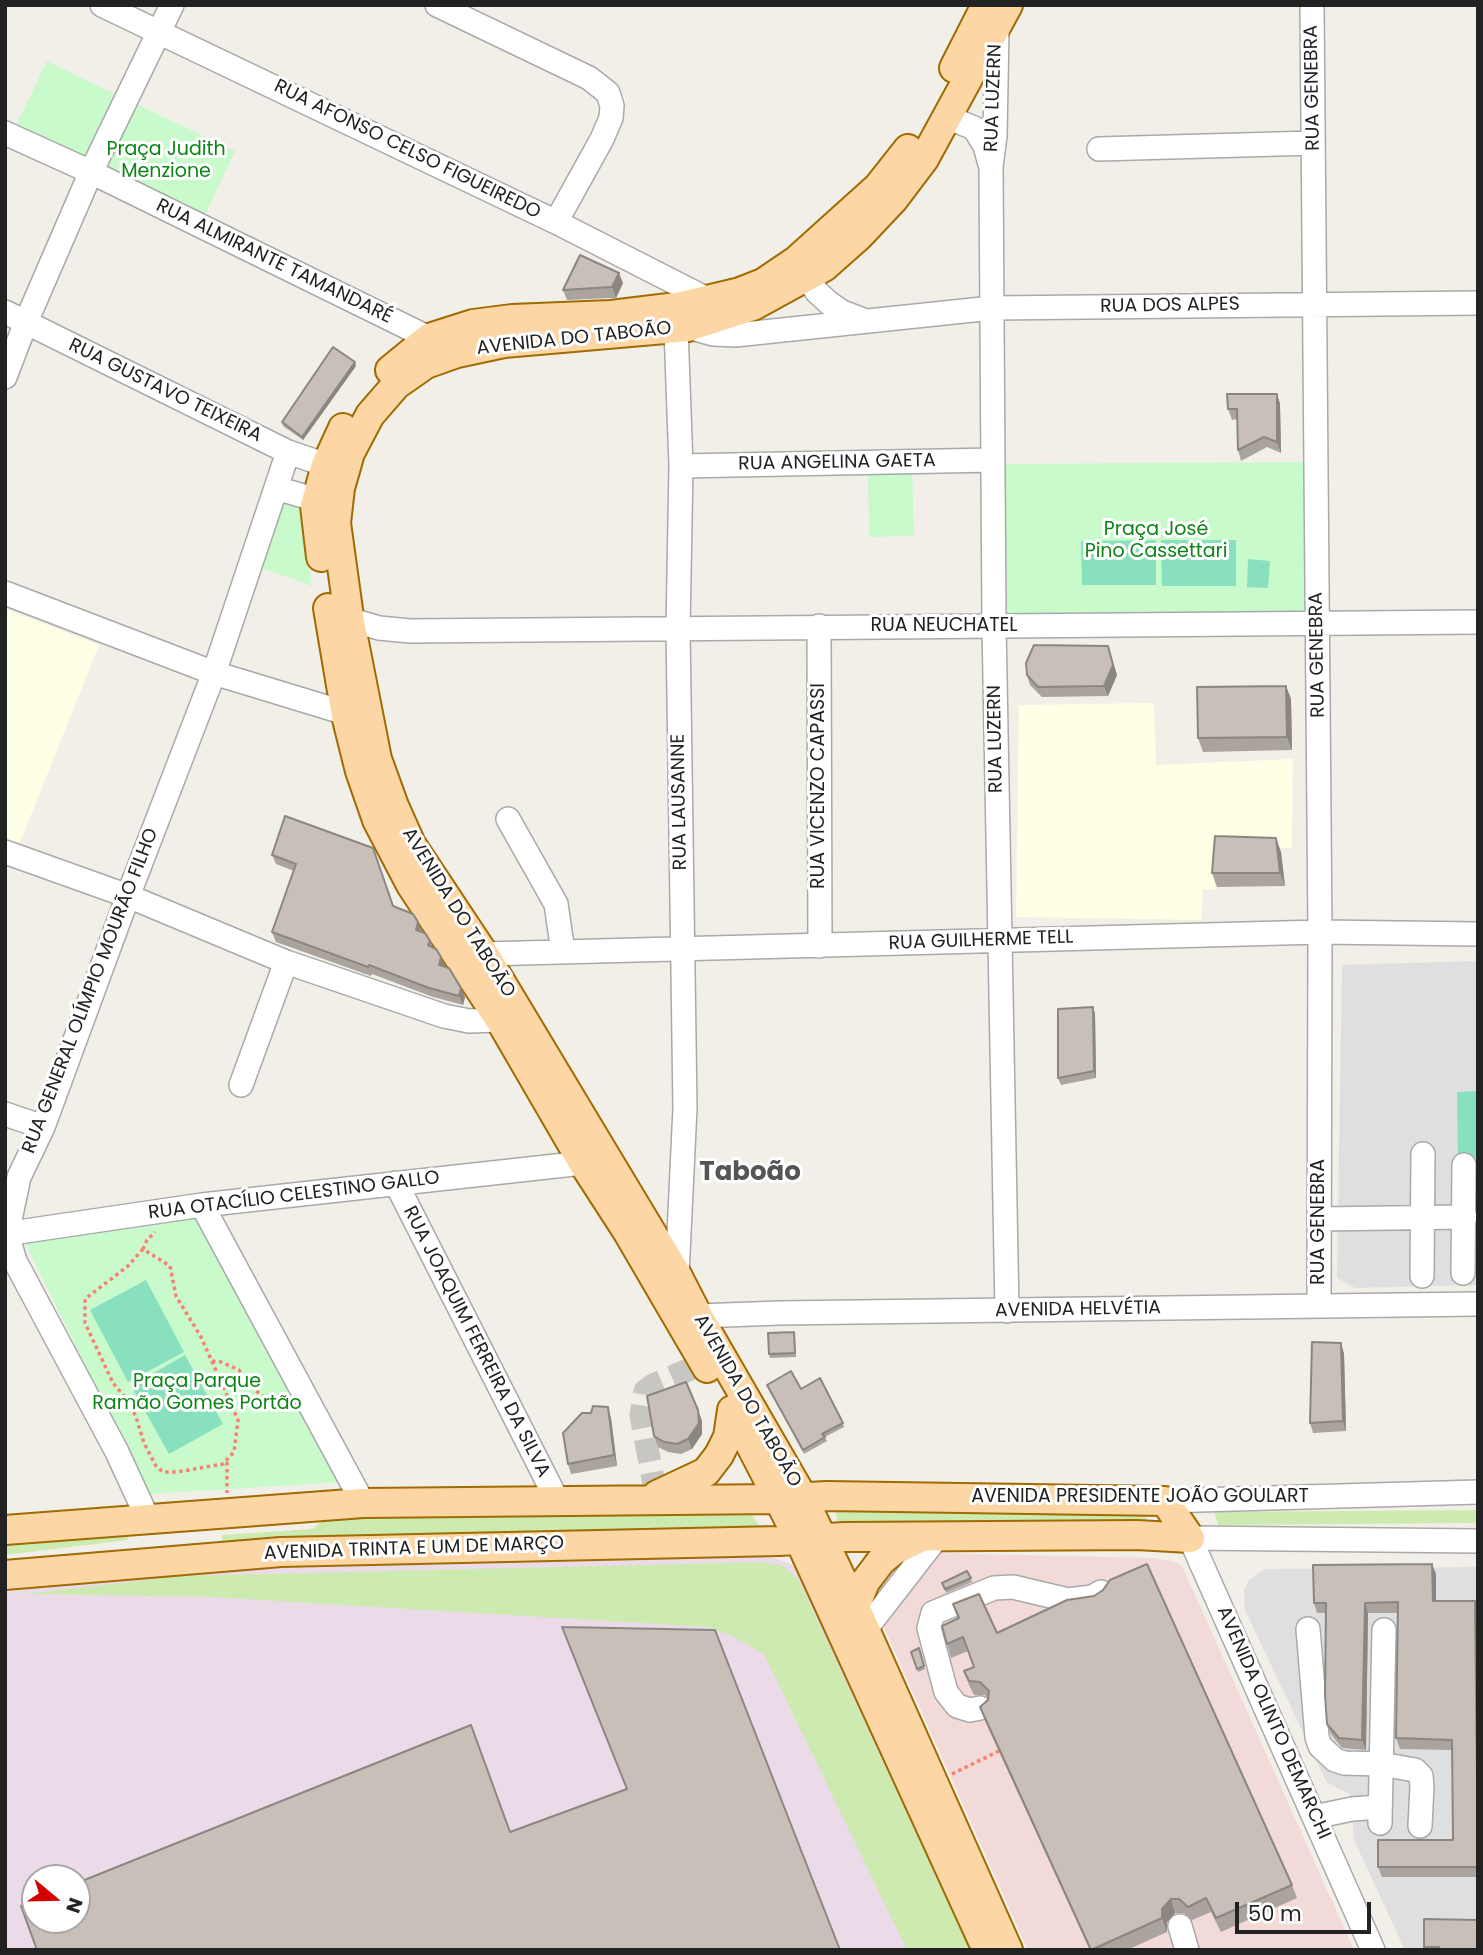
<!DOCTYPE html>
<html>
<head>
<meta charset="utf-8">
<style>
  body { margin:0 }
  #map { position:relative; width:1483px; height:1955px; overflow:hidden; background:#f2efe9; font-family:Poppins,sans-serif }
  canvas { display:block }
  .frame { position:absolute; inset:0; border:7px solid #222; pointer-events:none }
  .north { position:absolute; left:21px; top:1864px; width:70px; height:70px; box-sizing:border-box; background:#fff; border:2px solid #a7a7a7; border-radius:50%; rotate:109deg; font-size:19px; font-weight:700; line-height:28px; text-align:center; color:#222 }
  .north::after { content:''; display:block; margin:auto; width:24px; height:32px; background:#d40000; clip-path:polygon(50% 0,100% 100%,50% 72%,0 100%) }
  .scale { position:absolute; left:1235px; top:1902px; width:136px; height:32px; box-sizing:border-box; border:4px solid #222; border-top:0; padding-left:9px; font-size:21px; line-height:24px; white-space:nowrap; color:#222; -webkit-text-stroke:5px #fff; paint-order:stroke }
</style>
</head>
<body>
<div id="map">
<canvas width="1483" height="1955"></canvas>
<div class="frame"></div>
<div class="north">N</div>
<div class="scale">50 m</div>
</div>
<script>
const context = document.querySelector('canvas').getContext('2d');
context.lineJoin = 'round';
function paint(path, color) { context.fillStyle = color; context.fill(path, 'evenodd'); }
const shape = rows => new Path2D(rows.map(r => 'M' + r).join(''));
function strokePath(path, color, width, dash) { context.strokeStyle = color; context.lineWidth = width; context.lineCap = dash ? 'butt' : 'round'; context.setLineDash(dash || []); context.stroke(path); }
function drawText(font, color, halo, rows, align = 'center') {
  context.font = font + ' Poppins,sans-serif'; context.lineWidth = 6; context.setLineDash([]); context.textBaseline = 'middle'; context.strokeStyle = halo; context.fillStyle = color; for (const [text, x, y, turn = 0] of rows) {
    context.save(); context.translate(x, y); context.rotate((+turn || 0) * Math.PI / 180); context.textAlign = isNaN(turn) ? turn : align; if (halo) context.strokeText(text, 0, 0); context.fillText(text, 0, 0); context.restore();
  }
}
paint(shape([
  [1478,961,1478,1285,1355,1288,1337,1278,1342,965],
  [1478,1567,1478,1950,1405,1950,1354,1840,1350,1794,1327,1783,1245,1610,1244,1590,1249,1580,1265,1569]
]), '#e0dfdf');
paint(shape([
  [927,1553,1154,1558,1178,1563,1183,1568,1354,1950,1028,1950,870,1596]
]), '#f2dad9');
paint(shape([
  [750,1556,775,1558,792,1565,801,1573,978,1950,5,1950,5,1592,182,1571],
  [35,1878,77,1878,77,1920,35,1920]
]), '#ebdbe8');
paint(shape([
  [5,609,99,645,17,850,5,845],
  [1154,703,1156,765,1293,759,1292,848,1217,848,1215,890,1203,889,1201,920,1016,917,1019,705]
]), '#ffffe5');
paint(shape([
  [1146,1504,1146,1522,839,1526,834,1508],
  [1478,1510,1478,1523,1218,1525,1214,1512],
  [752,1515,761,1528,222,1548,222,1535,312,1529,326,1518],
  [126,1523,128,1540,5,1555,5,1538],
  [764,1562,783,1566,798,1579,970,1950,907,1950,764,1654,732,1636,708,1627,211,1597,25,1594,181,1576]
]), '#cdebb0');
paint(shape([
  [47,61,121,97,88,167,13,132],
  [130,101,235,151,202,221,97,171],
  [1309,462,1309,617,1003,618,1002,464],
  [912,465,914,536,869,537,868,466],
  [284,498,301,511,312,586,259,567],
  [201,1216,346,1482,149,1494,23,1239]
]), '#c8facc');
paint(shape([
  [1156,540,1156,585,1082,585,1081,541],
  [1161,540,1236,540,1236,586,1162,586],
  [1248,559,1270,561,1268,588,1247,587],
  [1478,1091,1478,1158,1458,1158,1457,1092],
  [146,1280,184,1352,128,1382,90,1310],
  [185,1355,223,1424,169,1454,131,1386]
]), '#88e0be');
strokePath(shape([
  [656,1495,641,1415,645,1391,653,1385,704,1363]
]), '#c8c6c1', 23, [23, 11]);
const minor = shape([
  [102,5,556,222,709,300],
  [437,5,589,78,608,93,612,106,611,118,602,139,556,222],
  [1312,5,1320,932,1319,1305],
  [997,29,995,136,991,167,994,625,1007,1311],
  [947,117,974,128,985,146,990,164],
  [5,133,91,172,429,338],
  [1099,149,1313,143],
  [807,277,817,292,829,303,842,312,863,320],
  [5,312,288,452,326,465],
  [688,327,713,334,735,335,992,308,1478,303],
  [676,329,681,466,678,629,685,1108,677,1275],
  [5,377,26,322,91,172,172,5],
  [681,466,993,460],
  [276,488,317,500],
  [5,593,214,673,362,718],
  [349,617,355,621,379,628,410,631,1478,622],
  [819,626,820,946],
  [508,819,556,904,563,952],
  [5,852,128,896,286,962,444,1016,469,1021,500,1020],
  [484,954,1320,932,1478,934],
  [241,1085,286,962],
  [5,1114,43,1127],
  [396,1183,557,1500],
  [202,1205,363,1503],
  [1319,1219,1465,1217],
  [5,1234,202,1205,583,1163],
  [1463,1273,1464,1165],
  [1422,1276,1423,1154],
  [686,1322,698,1316,779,1313,1478,1304],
  [1165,1501,1478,1492],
  [147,1517,117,1452,15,1261,7,1234,19,1177,43,1127,128,896,214,673,288,452],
  [1308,1629,1317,1737,1320,1746,1335,1760,1344,1763,1381,1764,1415,1770,1421,1776,1422,1786,1420,1826],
  [865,1630,938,1536],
  [980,1708,970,1710,957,1706,946,1692,929,1628,933,1613,994,1588,1013,1587,1068,1600,1092,1597,1101,1592],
  [1314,1817,1352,1809,1380,1807],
  [1380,1823,1384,1630],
  [1180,1926,1187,1950],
  [1373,1950,1190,1538,1478,1541]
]);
const major = shape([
  [1008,5,924,159,893,200,859,236,824,267,753,306,688,327,504,343,457,353,426,364,396,385,370,415,350,453,340,488,336,523,349,617,377,759,394,806,411,844,484,954,677,1275,698,1316,802,1496,855,1607,1008,1950],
  [954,68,986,5],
  [390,370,429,338,473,324,512,319,611,315,677,307,740,292,763,283,797,260,878,187,908,149],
  [321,557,315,506,326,465,343,428],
  [328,608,346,715,360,771,377,820,411,885,500,1020,583,1163,627,1231,707,1368],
  [735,1415,799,1539,987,1950],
  [657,1495,706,1472,719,1455,728,1437,732,1410],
  [5,1530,363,1503,777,1499,826,1496,1165,1501,1190,1538],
  [5,1575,281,1552,779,1541,844,1537,1137,1535,1190,1538],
  [855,1607,865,1582,881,1561,893,1551,920,1538]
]);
strokePath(minor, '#a9a9a9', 26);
strokePath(major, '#a06b00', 32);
strokePath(shape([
  [143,1249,128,1266,85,1299,85,1323,113,1383,129,1402,136,1417,144,1443,156,1466,163,1472,177,1472,223,1464,234,1452,238,1420,201,1337,176,1296,170,1266,143,1249,147,1240,155,1232],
  [212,1361,221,1362,239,1370,255,1390,269,1401],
  [227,1462,227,1493],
  [952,1774,999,1751]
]), '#fa8072', 3.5, [3.5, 3.5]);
strokePath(minor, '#fff', 23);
strokePath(major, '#fcd6a4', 28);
paint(shape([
  [623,283,616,298,610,298,567,300,563,290],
  [356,366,303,440,283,426,282,422],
  [1277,394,1280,404,1281,453,1267,447,1241,461,1238,450,1237,419,1232,420,1228,409],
  [1108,646,1117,675,1108,696,1042,697,1030,685,1027,675],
  [1286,686,1291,699,1292,750,1203,752,1198,738],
  [285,816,393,906,430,941,433,948,445,967,465,997,463,1005,433,997,372,974,371,976,276,942,272,932,294,871,276,864,272,855],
  [1276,838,1281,852,1285,886,1217,887,1212,873],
  [1093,1007,1095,1014,1096,1078,1061,1085,1058,1078],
  [795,1335,796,1357,770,1358,769,1354],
  [1341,1343,1344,1354,1346,1431,1313,1433,1310,1423],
  [767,1385,843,1423,844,1427,825,1437,827,1441,804,1454],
  [698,1410,702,1421,702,1434,692,1449,681,1454,668,1452,658,1447,654,1436],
  [611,1418,617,1466,571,1474,568,1464],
  [967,1571,972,1582,946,1593,942,1583],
  [1436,1574,1436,1601,1478,1607,1478,1877,1382,1877,1378,1867,1453,1840,1452,1750,1400,1749,1396,1738,1398,1613,1368,1613,1366,1750,1342,1748,1331,1734,1327,1724,1326,1613,1317,1613,1314,1603],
  [953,1604,997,1633,1292,1885,1297,1898,1221,1932,1211,1912,1192,1920,1184,1913,1175,1913,1167,1922,1167,1932,1127,1950,1090,1950,985,1721,980,1707,988,1698,985,1695,974,1695,969,1685,964,1671,974,1667,968,1651,951,1658,947,1644,958,1619],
  [919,1648,925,1669,918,1672,911,1652],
  [1478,1920,1478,1950,1425,1950,1424,1947]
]), '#aba49e');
paint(shape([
  [619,273,623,283,616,298,612,287],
  [355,362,356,366,303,440,302,437],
  [1277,394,1280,404,1281,453,1277,442],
  [1108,646,1117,675,1108,696,1104,686],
  [1286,686,1291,699,1292,750,1287,737],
  [1276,838,1281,852,1285,886,1280,873],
  [418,922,422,931,416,930],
  [441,957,445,966,439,965],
  [461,988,465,997,463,1005,459,996],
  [1093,1007,1095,1014,1096,1078,1094,1071],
  [1341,1343,1344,1354,1346,1431,1343,1421],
  [608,1407,611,1418,617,1466,614,1455],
  [698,1410,702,1421,702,1434,692,1449,688,1439],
  [1432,1564,1436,1574,1436,1611,1433,1601],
  [1475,1601,1478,1607,1478,1834],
  [1365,1603,1368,1613,1366,1750,1362,1740],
  [1171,1899,1175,1913,1167,1922,1167,1932,1162,1918,1162,1909]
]), '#8b8681');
const building = shape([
  [580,255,619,273,612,287,563,290,580,255],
  [333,347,355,362,302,437,282,422,333,347],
  [1227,394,1277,394,1277,442,1264,437,1238,450,1237,409,1228,409,1227,394],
  [1034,645,1108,646,1113,665,1104,686,1038,687,1027,675,1026,663,1034,645],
  [1286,686,1287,737,1198,738,1197,687,1286,686],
  [285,816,373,848,393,906,413,914,418,922,416,930,425,933,430,941,428,945,436,949,441,957,439,965,449,968,461,988,459,996,429,988,369,965,368,967,272,932,296,864,272,855,285,816],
  [1215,836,1276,838,1280,873,1212,873,1215,836],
  [1093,1007,1094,1071,1058,1078,1058,1009,1093,1007],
  [794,1332,795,1353,769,1354,768,1333,794,1332],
  [1312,1342,1341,1343,1343,1421,1310,1423,1312,1342],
  [791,1371,801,1389,820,1378,843,1423,822,1434,825,1437,803,1450,767,1385,791,1371],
  [686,1382,698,1410,699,1423,688,1439,677,1444,664,1442,654,1436,647,1396,686,1382],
  [593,1406,608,1407,614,1455,568,1464,563,1433,582,1413,591,1413,593,1406],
  [1147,1564,1292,1885,1216,1918,1206,1898,1188,1907,1179,1899,1171,1899,1162,1909,1162,1918,1091,1950,980,1707,988,1700,989,1691,980,1682,969,1681,964,1671,974,1667,963,1637,947,1644,942,1626,959,1618,953,1604,979,1594,997,1633,1067,1600,1094,1596,1103,1590,1110,1580,1147,1564],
  [1432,1564,1433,1601,1475,1601,1478,1867,1378,1867,1378,1840,1453,1840,1452,1740,1396,1738,1398,1602,1365,1603,1362,1740,1339,1738,1327,1724,1325,1695,1326,1603,1314,1603,1313,1565,1432,1564],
  [967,1571,971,1578,945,1589,942,1583,967,1571],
  [562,1627,715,1630,840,1950,37,1950,21,1906,35,1900,35,1920,77,1920,77,1883,471,1725,510,1832,627,1789,562,1627],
  [919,1648,924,1666,917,1669,911,1652,919,1648],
  [1424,1919,1478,1920,1478,1950,1439,1950,1439,1947,1424,1947,1424,1919]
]);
paint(building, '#c7bfb8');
strokePath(building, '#8b8681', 2);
drawText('19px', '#222', '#fff', [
  ["RUA GENEBRA",1313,88,-91],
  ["RUA LUZERN",994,98,-88],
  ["RUA AFONSO CELSO FIGUEIREDO",407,150,26],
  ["RUA ALMIRANTE TAMANDARÉ",274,262,26],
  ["RUA DOS ALPES",1170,306,-1],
  ["AVENIDA DO TABOÃO",574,339,-6],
  ["RUA GUSTAVO TEIXEIRA",165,391,26],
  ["RUA ANGELINA GAETA",837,463,-1],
  ["RUA NEUCHATEL",944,626],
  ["RUA GENEBRA",1318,655,-91],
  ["RUA LUZERN",996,739,-91],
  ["RUA VICENZO CAPASSI",819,786,-90],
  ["RUA LAUSANNE",680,802,-91],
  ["AVENIDA DO TABOÃO",458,913,58],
  ["RUA GUILHERME TELL",981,941,-2],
  ["RUA GENERAL OLÍMPIO MOURÃO FILHO",91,991,-69],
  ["RUA OTACÍLIO CELESTINO GALLO",294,1196,-7],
  ["RUA GENEBRA",1319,1222,-90],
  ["AVENIDA HELVÉTIA",1078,1310,-1],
  ["RUA JOAQUIM FERREIRA DA SILVA",476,1342,63],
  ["AVENIDA DO TABOÃO",747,1401,60],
  ["AVENIDA PRESIDENTE JOÃO GOULART",1140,1497],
  ["AVENIDA TRINTA E UM DE MARÇO",414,1549,-2],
  ["AVENIDA OLINTO DEMARCHI",1273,1723,66]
]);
drawText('19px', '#0c8416', '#fff', [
  ["Praça Judith",166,150],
  ["Menzione",166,172],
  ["Praça José",1156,530],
  ["Pino Cassettari",1156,552],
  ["Praça Parque",197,1382],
  ["Ramão Gomes Portão",197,1404]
]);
drawText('bold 26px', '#555', '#fff', [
  ["Taboão",750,1173]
]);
</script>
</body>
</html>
